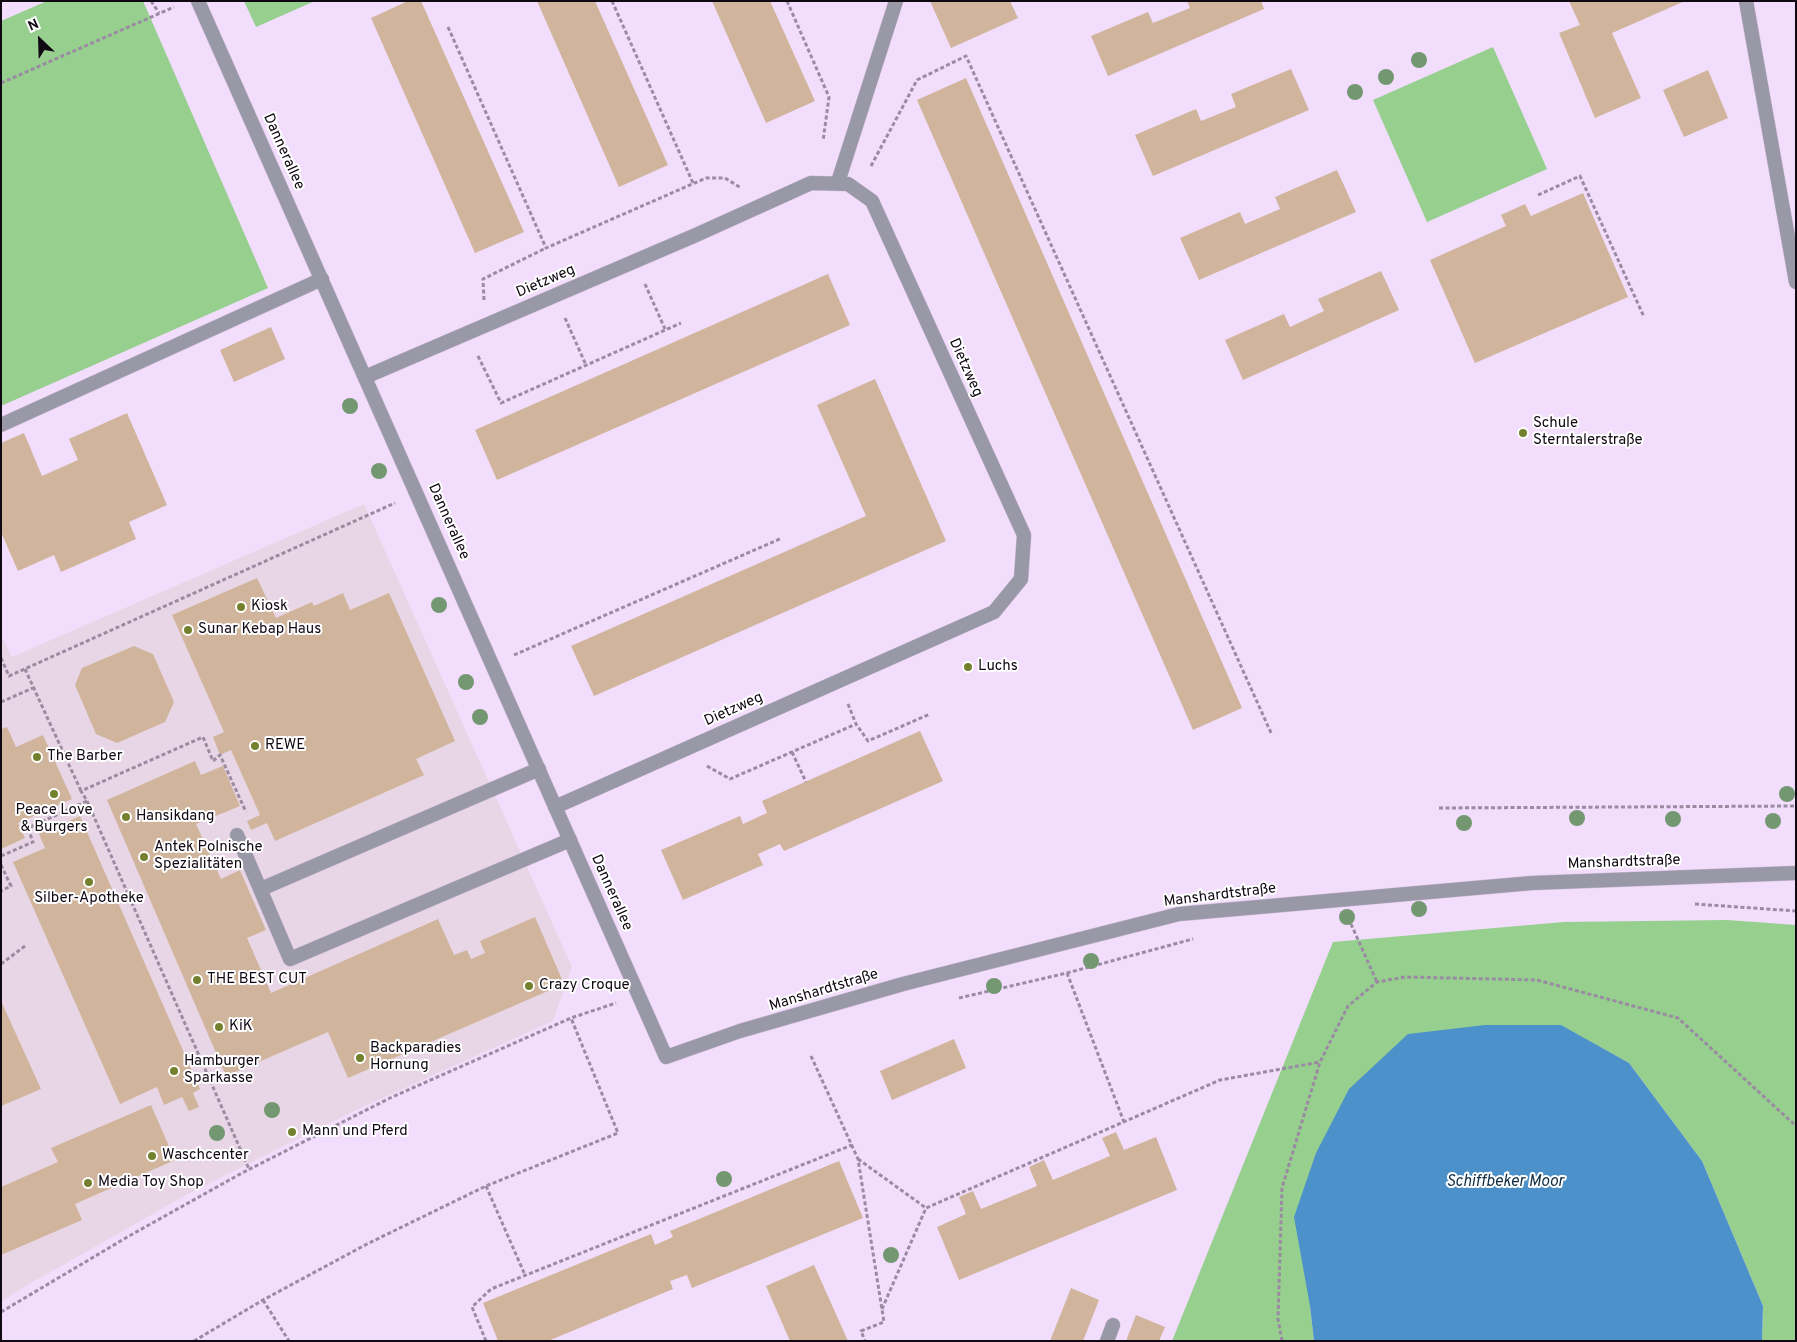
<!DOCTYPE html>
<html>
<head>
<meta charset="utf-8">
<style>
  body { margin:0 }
  #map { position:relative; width:1797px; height:1342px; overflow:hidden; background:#f2ddfc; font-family:Overpass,sans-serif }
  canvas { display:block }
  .frame { position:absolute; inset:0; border:2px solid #100913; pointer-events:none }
  .north { position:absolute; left:15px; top:15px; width:50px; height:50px; -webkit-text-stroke:4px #fff; paint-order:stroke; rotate:336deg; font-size:14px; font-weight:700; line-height:20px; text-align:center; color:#100913 }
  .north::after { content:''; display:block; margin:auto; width:18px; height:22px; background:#100913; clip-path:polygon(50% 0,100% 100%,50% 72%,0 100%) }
</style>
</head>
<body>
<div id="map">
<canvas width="1797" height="1342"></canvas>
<div class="frame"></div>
<div class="north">N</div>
</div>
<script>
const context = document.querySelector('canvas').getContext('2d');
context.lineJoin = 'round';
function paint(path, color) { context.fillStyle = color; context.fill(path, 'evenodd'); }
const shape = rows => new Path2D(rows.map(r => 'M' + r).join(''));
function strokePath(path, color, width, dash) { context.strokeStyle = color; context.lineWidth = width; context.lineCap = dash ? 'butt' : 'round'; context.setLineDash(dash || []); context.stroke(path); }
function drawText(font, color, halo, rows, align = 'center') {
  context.font = font + ' Overpass,sans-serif'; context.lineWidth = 4; context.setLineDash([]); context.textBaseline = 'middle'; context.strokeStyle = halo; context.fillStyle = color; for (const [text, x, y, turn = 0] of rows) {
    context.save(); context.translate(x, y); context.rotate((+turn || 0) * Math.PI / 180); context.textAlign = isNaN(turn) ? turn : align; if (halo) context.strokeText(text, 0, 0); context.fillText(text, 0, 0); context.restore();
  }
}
paint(shape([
  [364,504,572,967,553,1021,354,1111,188,1194,24,1287,1,1302,1,635,12,657]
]), '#e8d6e6');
paint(shape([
  [47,1,143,1,268,288,1,406,1,21],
  [244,1,315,1,256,27],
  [1493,47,1547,169,1427,222,1373,100],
  [1727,920,1796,925,1796,1341,1762,1341,1763,1306,1702,1161,1629,1063,1560,1025,1485,1025,1310,1306,1314,1341,1172,1341,1333,942,1564,922]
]), '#96cf8e');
paint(shape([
  [1485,1025,1561,1025,1629,1063,1702,1161,1763,1306,1762,1341,1314,1341,1310,1306,1294,1217,1316,1153,1349,1089,1408,1034]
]), '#4c91c9');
paint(shape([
  [408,1,421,1,524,232,475,253,371,18],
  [537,1,595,1,668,165,619,187],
  [712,1,770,1,815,101,766,123],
  [930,1,1010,1,1018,18,951,48],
  [1187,1,1261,1,1264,9,1108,76,1091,36,1148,12,1153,23,1190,8],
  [1569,1,1685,1,1612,33,1641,98,1595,118,1559,33,1580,25],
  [1291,69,1309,110,1153,176,1135,135,1196,109,1201,121,1236,107,1231,94],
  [1708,70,1728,118,1684,137,1663,90],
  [966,78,1242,708,1193,730,917,100],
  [1337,170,1356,212,1199,280,1180,238,1240,212,1245,224,1280,209,1275,197],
  [1583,193,1628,297,1475,363,1430,260,1506,226,1501,215,1525,204,1531,216],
  [1381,271,1399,310,1243,380,1225,340,1284,314,1290,327,1324,311,1318,299],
  [828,274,850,325,497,480,475,430],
  [271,327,285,359,234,382,220,350],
  [875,379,946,541,594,696,571,646,866,516,817,405],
  [127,413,167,505,129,522,136,539,61,572,54,555,18,571,1,532,1,443,24,433,42,476,78,460,69,439],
  [257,578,276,618,312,602,314,606,343,593,350,610,389,593,455,741,416,759,424,775,275,841,267,823,251,830,247,821,260,815,231,750,220,755,213,737,224,732,172,615],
  [134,646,153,654,174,702,165,722,117,743,96,734,75,685,82,668],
  [7,727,16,747,43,735,72,799,18,823,25,838,1,849,1,729],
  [920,731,943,781,784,851,780,844,758,854,763,865,683,900,661,850,740,816,743,824,767,813,762,801],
  [195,761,201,775,223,766,240,806,196,824,221,879,240,870,266,930,247,938,271,993,438,919,454,955,467,950,471,959,485,953,480,941,535,917,564,984,348,1078,328,1032,226,1076,107,800],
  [80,816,200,1089,193,1093,199,1107,189,1111,182,1097,164,1105,157,1087,120,1104,13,862,45,848,39,834],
  [1,1001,41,1089,1,1106],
  [954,1039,966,1068,892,1100,880,1071],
  [151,1105,175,1160,75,1204,82,1220,1,1255,1,1187,58,1162,51,1148],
  [1116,1132,1124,1150,1156,1137,1177,1190,959,1280,937,1227,966,1214,959,1197,973,1191,981,1209,1037,1186,1029,1167,1044,1160,1053,1180,1110,1156,1102,1138],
  [839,1161,863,1218,692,1288,687,1275,670,1281,673,1289,548,1341,498,1341,483,1303,651,1234,655,1245,673,1237,670,1231],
  [814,1265,848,1341,790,1341,766,1286],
  [1071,1288,1099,1300,1083,1341,1050,1341],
  [1136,1315,1165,1327,1159,1341,1126,1341]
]), '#d0b59c');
const service = shape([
  [1746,1,1796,282],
  [838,182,896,1],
  [1,425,322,279],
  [237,835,290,959,570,840],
  [261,889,539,769],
  [1107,1341,1113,1325]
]);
const minor = shape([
  [365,377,696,235,811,183,848,184,872,201,1024,535,1021,579,994,612,555,807]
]);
const tertiary = shape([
  [198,1,666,1057,740,1031,903,984,1179,914,1532,883,1796,873]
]);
strokePath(service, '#cebbd7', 15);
strokePath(minor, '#cebbd7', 15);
strokePath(tertiary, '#cebbd7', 15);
strokePath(shape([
  [151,1,159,13],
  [612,1,693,183],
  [787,1,829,97,823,141],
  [448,27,546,248,706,178,725,178,741,188],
  [1,83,174,7],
  [871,166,917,80,966,56,1272,735],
  [1538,195,1580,176,1644,317],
  [645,284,665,329],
  [484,300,483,279,546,248],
  [565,318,586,365],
  [478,356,501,403,681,323],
  [514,655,782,538],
  [1,658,9,676,395,503],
  [25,669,81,791],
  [1,702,33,688],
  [848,704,856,724,868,741,930,714],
  [792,752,806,782],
  [707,766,730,779,856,724],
  [87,801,249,1169],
  [1439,808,1796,806],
  [1,856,33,842,28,828,87,801,81,791,203,737,213,761,220,755,246,812],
  [1,865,11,886,1,891],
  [1695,904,1796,911],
  [1351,924,1377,982],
  [1,964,25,946],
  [1067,973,1124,1122],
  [959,998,1067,973,1193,939],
  [811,1056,858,1159,884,1322,861,1331,865,1341],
  [858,1159,926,1208],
  [486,1186,525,1275],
  [263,1300,289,1341],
  [882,1309,926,1208,1220,1080,1320,1062],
  [1,1312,129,1236,242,1173,390,1098,571,1018,616,1003],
  [194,1341,263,1300,367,1244,486,1186,618,1133,571,1018],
  [486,1341,472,1307,491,1289,852,1145],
  [1282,1341,1278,1319,1282,1188,1320,1062,1348,1006,1377,982,1405,977,1537,980,1678,1018,1796,1126]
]), '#9b8ba2', 3, [4, 2.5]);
strokePath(service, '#9898a6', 14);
strokePath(minor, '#9898a6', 14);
strokePath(tertiary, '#9898a6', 14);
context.fillStyle = '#739771';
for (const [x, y] of [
  [1419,60],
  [1386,77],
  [1355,92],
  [350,406],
  [379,471],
  [439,605],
  [466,682],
  [480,717],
  [1787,794],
  [1577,818],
  [1673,819],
  [1773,821],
  [1464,823],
  [1419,909],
  [1347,917],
  [1091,961],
  [994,986],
  [272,1110],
  [217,1133],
  [724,1179],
  [891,1255]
]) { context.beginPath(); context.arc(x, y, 8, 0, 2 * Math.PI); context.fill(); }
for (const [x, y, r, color] of [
  [1523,433,5,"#73812f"],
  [241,607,5,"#73812f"],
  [188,630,5,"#73812f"],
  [968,667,5,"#73812f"],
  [255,746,5,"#73812f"],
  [37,757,5,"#73812f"],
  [54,794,5,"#73812f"],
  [126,817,5,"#73812f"],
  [144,857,5,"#73812f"],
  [89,882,5,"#73812f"],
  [197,980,5,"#73812f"],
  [529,986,5,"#73812f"],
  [219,1027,5,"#73812f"],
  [360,1058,5,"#73812f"],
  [174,1071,5,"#73812f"],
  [292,1132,5,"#73812f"],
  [152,1156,5,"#73812f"],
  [88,1183,5,"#73812f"]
]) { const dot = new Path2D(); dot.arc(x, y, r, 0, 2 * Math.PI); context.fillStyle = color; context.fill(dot); strokePath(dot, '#fff', 2); }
drawText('15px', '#100913', '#fff', [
  ["Dannerallee",283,152,66],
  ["Dietzweg",546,282,-23],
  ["Dietzweg",965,368,66],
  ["Dannerallee",448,522,66],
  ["Dietzweg",734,710,-24],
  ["Manshardtstraße",1624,863,-2],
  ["Dannerallee",611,893,66],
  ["Manshardtstraße",1220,896,-7],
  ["Manshardtstraße",824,991,-17]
]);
drawText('15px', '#100913', '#fff', [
  ["Schule",1533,424],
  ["Sterntalerstraße",1533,441],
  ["Kiosk",251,607],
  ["Sunar Kebap Haus",198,630],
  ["Luchs",978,667],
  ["REWE",265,746],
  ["The Barber",47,757],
  ["Peace Love",54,811,"center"],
  ["& Burgers",54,828,"center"],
  ["Hansikdang",136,817],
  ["Antek Polnische",154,848],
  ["Spezialitäten",154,865],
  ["Silber-Apotheke",89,899,"center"],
  ["THE BEST CUT",207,980],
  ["Crazy Croque",539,986],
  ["KiK",229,1027],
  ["Backparadies",370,1049],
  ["Hornung",370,1066],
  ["Hamburger",184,1062],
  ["Sparkasse",184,1079],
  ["Mann und Pferd",302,1132],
  ["Waschcenter",162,1156],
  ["Media Toy Shop",98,1183]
], 'left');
drawText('italic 16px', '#0f2e45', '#fff', [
  ["Schiffbeker Moor",1505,1183]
]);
</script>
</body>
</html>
